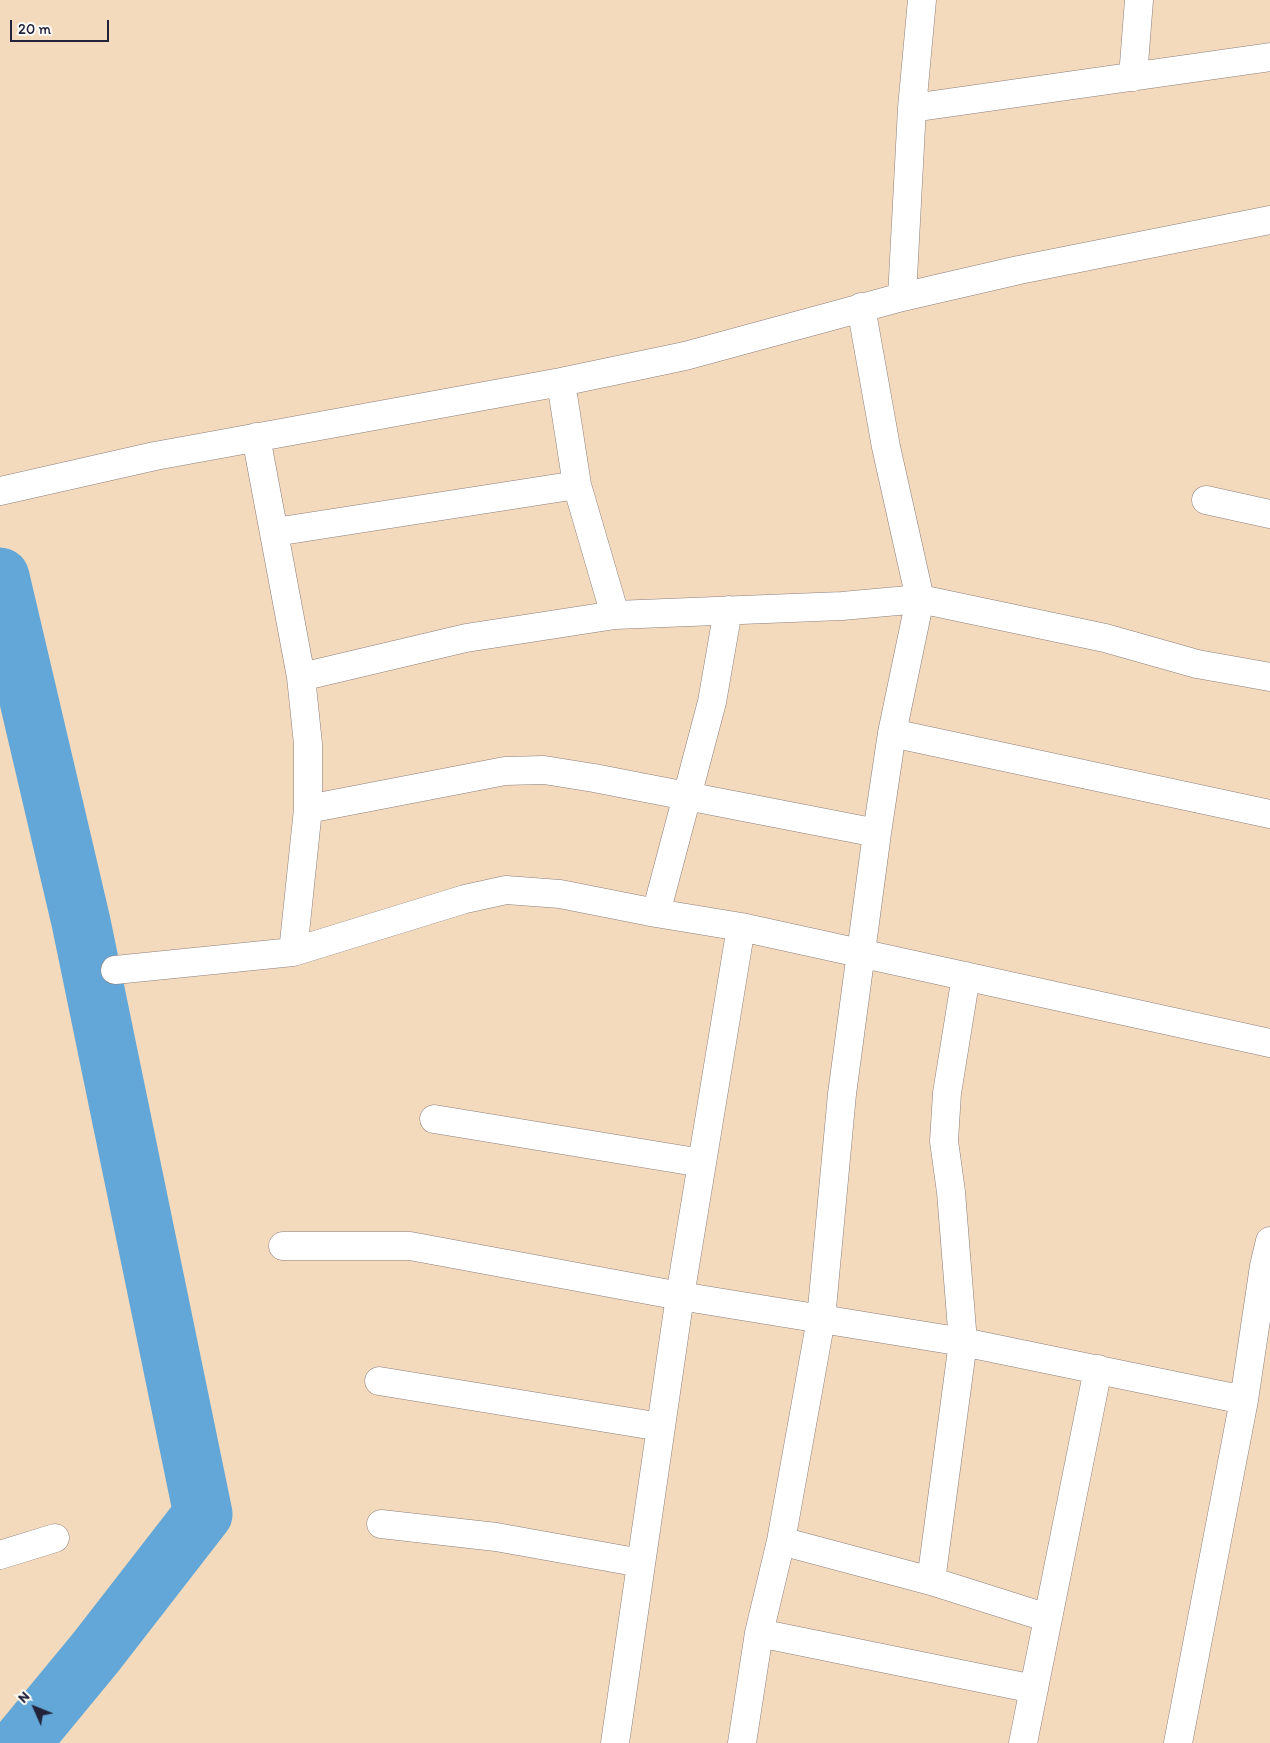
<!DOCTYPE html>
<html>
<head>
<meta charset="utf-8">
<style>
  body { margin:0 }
  #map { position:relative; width:1270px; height:1743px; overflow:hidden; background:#f4dabc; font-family:Itim,sans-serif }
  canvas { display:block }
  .north { position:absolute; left:10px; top:1683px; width:50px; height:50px; -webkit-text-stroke:4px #fdfcf7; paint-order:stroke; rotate:314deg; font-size:14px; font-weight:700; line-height:20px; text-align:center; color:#22223b }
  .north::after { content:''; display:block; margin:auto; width:18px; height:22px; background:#22223b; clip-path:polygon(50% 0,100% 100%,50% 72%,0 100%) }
  .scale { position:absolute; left:10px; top:20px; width:99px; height:22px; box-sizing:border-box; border:2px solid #22223b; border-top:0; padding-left:6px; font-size:15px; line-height:18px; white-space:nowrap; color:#22223b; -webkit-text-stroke:4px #fdfcf7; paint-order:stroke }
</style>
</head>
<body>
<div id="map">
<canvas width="1270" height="1743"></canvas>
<div class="north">N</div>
<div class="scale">20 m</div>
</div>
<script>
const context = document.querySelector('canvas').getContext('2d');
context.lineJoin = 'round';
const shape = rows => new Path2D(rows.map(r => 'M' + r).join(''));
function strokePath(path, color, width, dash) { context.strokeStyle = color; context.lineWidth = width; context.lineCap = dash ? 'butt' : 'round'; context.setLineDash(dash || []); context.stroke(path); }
strokePath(shape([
  [0,577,81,922,203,1514,96,1652,21,1743]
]), '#62a7d8', 59);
const minor = shape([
  [1133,77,1139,0],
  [912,108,1270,57],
  [902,297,912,108,922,0],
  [561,382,577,485,615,615],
  [256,437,301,677,308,744,308,809,293,952],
  [0,491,155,456,561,382,685,356,902,297,1019,270,1270,220],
  [1206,500,1270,514],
  [275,532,577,485],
  [301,677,466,638,615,615,842,606,920,599,1105,638,1197,664,1270,677],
  [892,733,1270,814],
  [308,809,505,771,544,770,594,778,877,833],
  [656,913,712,702,728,610],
  [115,970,293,952,465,899,506,890,560,894,656,913,741,927,1270,1043],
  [434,1119,702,1163],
  [283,1246,410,1246,680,1296,963,1342,1244,1400],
  [379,1381,661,1427],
  [381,1524,496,1537,641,1563],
  [781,1541,931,1581,1048,1618],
  [0,1555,55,1538],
  [931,1581,963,1342,951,1192,944,1141,947,1093,966,976],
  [759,1633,1034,1689],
  [615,1743,680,1296,741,927],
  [742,1743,759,1633,781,1541,821,1319,842,1094,877,833,892,733,920,599,886,447,861,307],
  [1023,1743,1098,1369],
  [1178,1743,1244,1400,1264,1266,1270,1241]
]);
strokePath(minor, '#8b7e7c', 29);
strokePath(minor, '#fff', 28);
</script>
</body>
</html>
